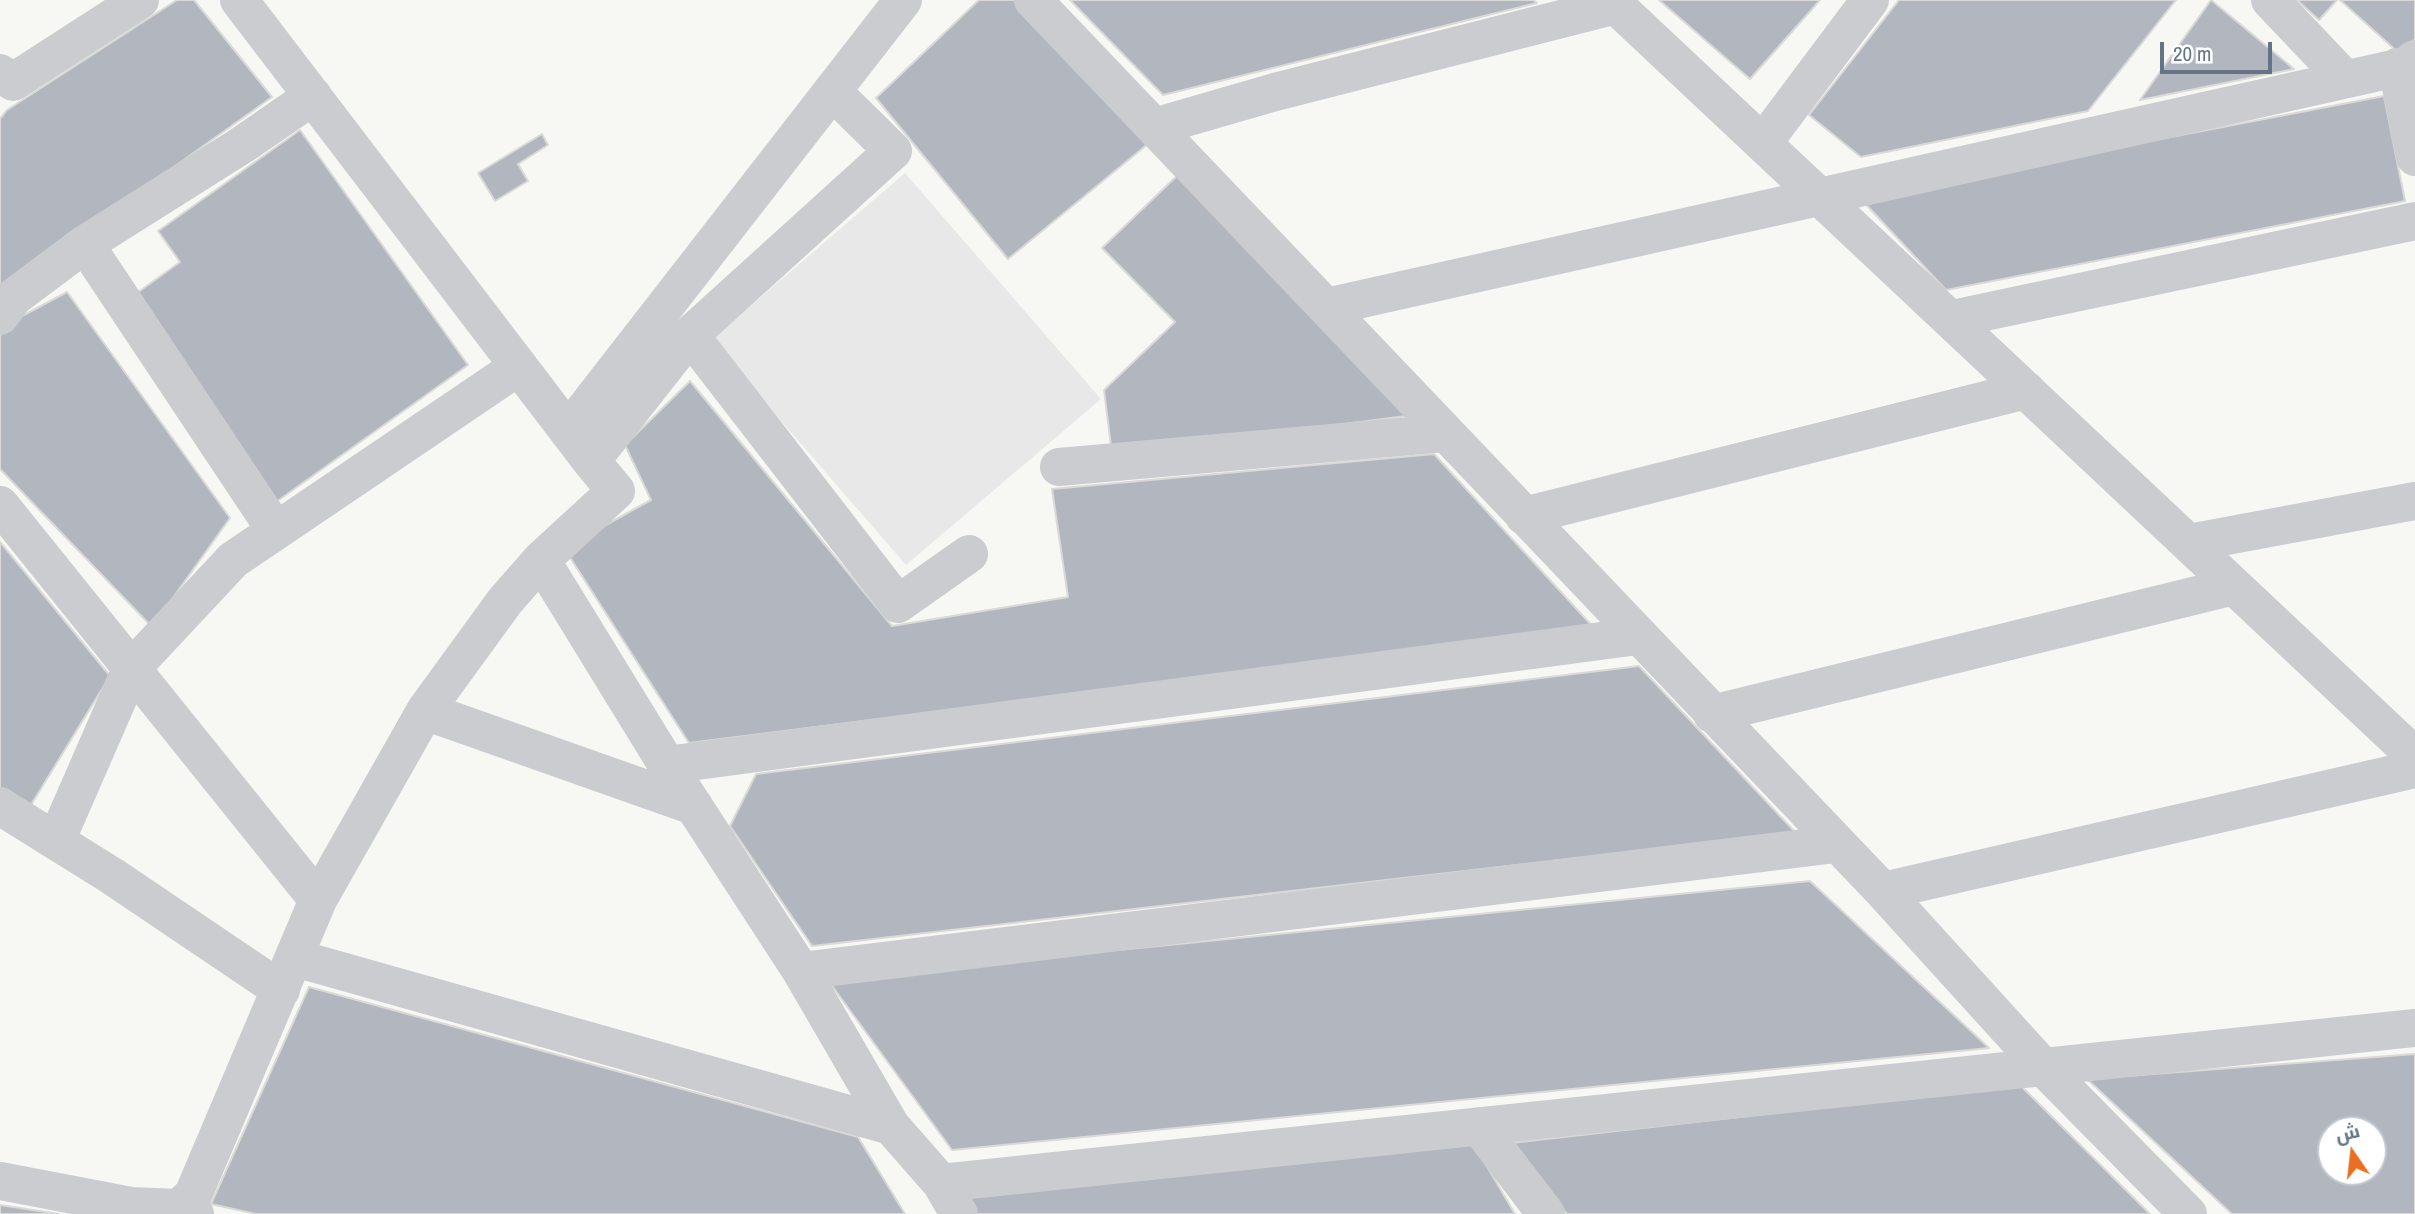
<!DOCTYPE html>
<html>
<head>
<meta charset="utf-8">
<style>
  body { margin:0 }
  #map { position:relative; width:2415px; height:1214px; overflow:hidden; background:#f7f8f4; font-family:"Archivo Narrow",Cairo,sans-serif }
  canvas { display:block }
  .north { position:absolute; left:2317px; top:1116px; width:70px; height:70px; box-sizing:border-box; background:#fff; border:2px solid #c1c7cf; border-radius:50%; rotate:346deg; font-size:19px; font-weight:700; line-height:28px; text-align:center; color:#657387 }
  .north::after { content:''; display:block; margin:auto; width:24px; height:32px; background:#eb6f21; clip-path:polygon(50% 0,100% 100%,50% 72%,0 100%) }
  .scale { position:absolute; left:2160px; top:42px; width:112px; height:32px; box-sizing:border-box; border:4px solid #657387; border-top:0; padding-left:9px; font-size:21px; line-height:24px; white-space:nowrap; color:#657387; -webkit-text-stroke:5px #fff; paint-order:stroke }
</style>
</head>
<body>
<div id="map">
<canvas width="2415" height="1214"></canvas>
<div class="north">ش</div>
<div class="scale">20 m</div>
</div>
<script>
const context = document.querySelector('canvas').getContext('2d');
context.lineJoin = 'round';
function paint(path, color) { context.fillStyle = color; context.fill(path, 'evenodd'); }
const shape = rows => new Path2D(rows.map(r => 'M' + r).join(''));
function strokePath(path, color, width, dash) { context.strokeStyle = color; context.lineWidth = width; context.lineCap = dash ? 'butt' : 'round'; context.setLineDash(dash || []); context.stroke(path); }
paint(shape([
  [905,173,1101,399,906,565,711,340]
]), '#e8e8e8');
const building = shape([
  [177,0,194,0,272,97,7,286,0,295,0,119,7,110,177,0],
  [979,0,1030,0,1149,143,1008,259,876,98,979,0],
  [1070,0,1533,0,1537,3,1163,95,1070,0],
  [1659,0,1820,0,1750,79,1659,0],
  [1899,0,2176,0,2088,111,1861,157,1809,115,1899,0],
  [2211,0,2294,69,2140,100,2211,0],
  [2297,0,2337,0,2319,20,2297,0],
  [2340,0,2415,0,2415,39,2401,55,2340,0],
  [2384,96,2405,201,1946,290,1859,197,2384,96],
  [300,130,468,365,276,502,130,298,180,262,158,231,300,130],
  [542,134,548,145,518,164,528,181,495,201,478,173,542,134],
  [1183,170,1406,416,1112,454,1104,390,1175,322,1102,248,1183,170],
  [67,292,230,518,152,627,0,469,0,336,9,323,67,292],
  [690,381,892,626,1068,597,1052,489,1434,454,1595,629,689,743,564,548,651,500,625,445,690,381],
  [0,542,110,676,26,813,0,797,0,542],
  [1639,666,1796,833,812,946,730,826,756,774,1639,666],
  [1810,881,1989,1048,952,1150,827,979,1810,881],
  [309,987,858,1137,905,1214,256,1214,211,1204,309,987],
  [2415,1054,2415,1214,2232,1214,2087,1079,2415,1054],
  [2331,1130,2373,1130,2373,1172,2331,1172,2331,1130],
  [2020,1085,2150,1214,1567,1214,1511,1143,2020,1085],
  [1472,1141,1515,1214,974,1214,963,1197,1472,1141],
  [0,1205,59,1214,0,1214,0,1205]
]);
paint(building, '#b2b7bf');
strokePath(building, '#d9d9d7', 2);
strokePath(shape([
  [239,0,591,461],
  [1033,0,1883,891,2043,1067,2188,1214],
  [1610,0,2415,756],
  [2270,0,2345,79],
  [2397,67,2415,157],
  [0,73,13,82,140,0],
  [1154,127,1275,92,1616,5],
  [1763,143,1870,0],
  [85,244,276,531],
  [1326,307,2406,66,2415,59],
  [0,316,14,297,85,244,242,145,313,96],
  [1952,319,2415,221],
  [690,335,898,604,969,554],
  [568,431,903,0],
  [1059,467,1445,433],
  [0,505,318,900],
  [1524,516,2026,390],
  [2189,543,2415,501],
  [541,560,667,765,801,971,891,1126,941,1183,959,1214],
  [425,711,694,806],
  [1712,714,2234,586],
  [667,765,1638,636],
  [0,806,112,876,281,990],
  [56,841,131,669,233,560,518,367],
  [1883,891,2415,769],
  [295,958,891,1126],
  [801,971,1836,844],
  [1479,1126,1546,1214],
  [0,1181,131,1206,179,1208,195,1214],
  [941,1183,2415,1028],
  [179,1208,193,1195,318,900,425,711,505,601,541,560,616,491,591,461,690,335,893,151,832,91]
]), '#caccd0', 38);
</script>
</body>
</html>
